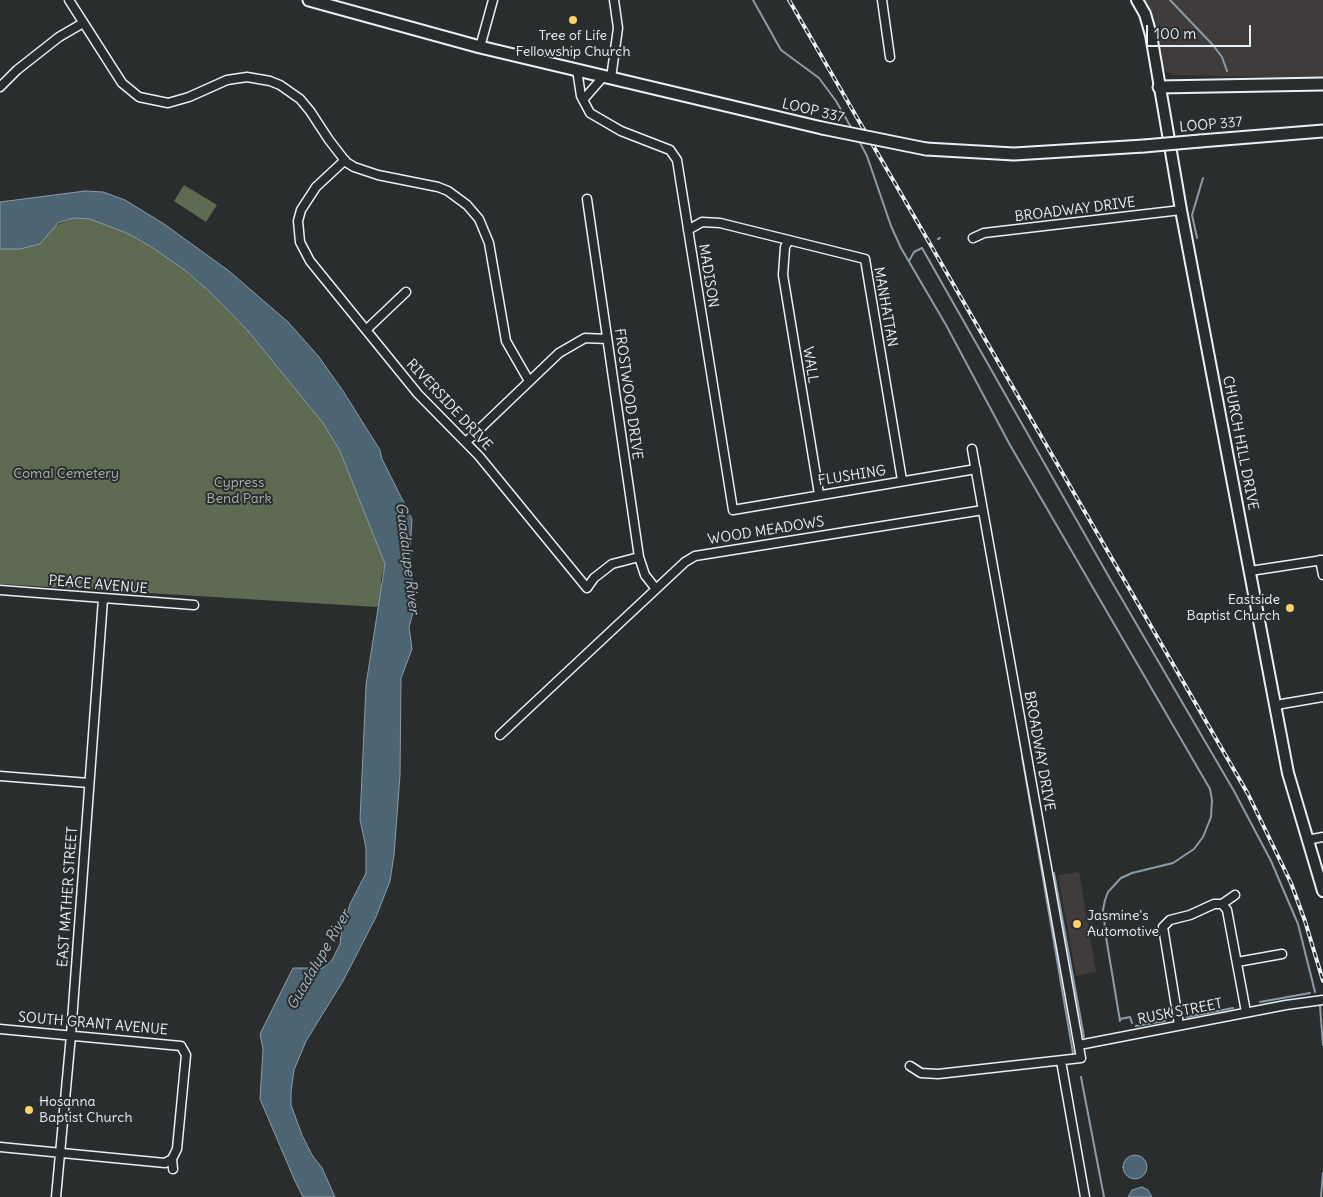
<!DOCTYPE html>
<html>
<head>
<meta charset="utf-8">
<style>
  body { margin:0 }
  #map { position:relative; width:1323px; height:1197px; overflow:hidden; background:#2a2d2e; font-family:Delius,sans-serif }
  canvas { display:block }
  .scale { position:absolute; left:1146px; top:25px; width:105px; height:22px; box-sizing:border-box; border:2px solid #e8f1f8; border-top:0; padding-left:6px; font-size:15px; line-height:18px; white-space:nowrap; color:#e8f1f8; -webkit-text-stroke:4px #2a2d2e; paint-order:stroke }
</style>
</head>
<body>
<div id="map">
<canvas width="1323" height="1197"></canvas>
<div class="scale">100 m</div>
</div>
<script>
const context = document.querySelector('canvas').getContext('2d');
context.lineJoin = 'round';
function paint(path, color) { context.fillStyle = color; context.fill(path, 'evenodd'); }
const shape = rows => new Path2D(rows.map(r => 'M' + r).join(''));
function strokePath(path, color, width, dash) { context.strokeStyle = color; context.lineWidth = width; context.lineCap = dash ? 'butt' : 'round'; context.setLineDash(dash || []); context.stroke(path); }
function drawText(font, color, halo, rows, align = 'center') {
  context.font = font + ' Delius,sans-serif'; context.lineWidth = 4; context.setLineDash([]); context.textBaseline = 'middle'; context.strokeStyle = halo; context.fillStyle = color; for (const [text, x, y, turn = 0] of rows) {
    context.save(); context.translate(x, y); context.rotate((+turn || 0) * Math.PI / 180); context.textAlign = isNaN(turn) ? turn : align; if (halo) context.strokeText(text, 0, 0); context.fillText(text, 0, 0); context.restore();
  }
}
paint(shape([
  [1143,0,1323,0,1323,78,1172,75,1163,69,1154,23],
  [1079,872,1096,972,1076,976,1058,875]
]), '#3f3c3b');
paint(shape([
  [184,185,217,205,206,222,174,201],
  [73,218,90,219,129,234,150,246,186,271,213,295,249,332,323,423,340,451,385,564,381,579,381,599,377,607,0,584,0,249,20,249,40,244,53,227]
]), '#5e6b52');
const water = shape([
  [85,191,103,192,125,200,164,224,229,271,288,322,319,357,343,391,380,450,382,459,412,519,410,550,414,609,409,627,412,649,401,678,400,775,394,855,390,881,376,917,343,981,306,1041,294,1070,291,1092,291,1105,302,1135,312,1155,322,1168,335,1197,303,1197,295,1181,260,1099,263,1049,260,1034,293,968,323,968,332,960,340,944,341,934,350,904,366,873,366,848,360,820,366,685,385,564,340,451,323,423,249,332,213,295,186,271,150,246,129,234,90,219,73,218,58,223,40,244,20,249,0,249,0,202,85,191],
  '1123 1167a12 12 0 1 1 24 0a12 12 0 1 1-24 0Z',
  [1142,1187,1148,1190,1152,1197,1128,1197,1132,1190,1142,1187]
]);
paint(water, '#4d6472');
strokePath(water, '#8b9ca8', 1);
strokePath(shape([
  [753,0,781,50,819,78,836,101,852,129],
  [1170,0,1212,44,1222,57,1227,71],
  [858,139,867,156,891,226,901,248,946,325,1010,445,1210,789,1212,800,1211,817,1203,837,1194,849,1173,863,1132,873,1121,878,1108,892,1105,900,1103,910,1106,937,1120,1021],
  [1197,238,1192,215,1203,178],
  [938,239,940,238],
  [909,261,914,252,922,248,1109,577,1234,791,1271,861,1298,924,1315,992],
  [1022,756,1073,1053],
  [1054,873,1084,1037],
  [1260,1002,1310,993],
  [1320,1006,1323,1045],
  [1187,1017,1233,1008],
  [1120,1019,1130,1017,1132,1023],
  [1136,1026,1165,1021],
  [1081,1077,1104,1197],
  [1321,1197,1323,1173]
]), '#8b9ca8', 2);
const street = shape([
  [69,0,122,83,139,97,168,103,189,97,227,80,247,77,270,81,280,85,300,99,310,111,329,140,346,162,354,167,378,175,438,187,448,191,467,205,479,219,489,243,506,341,529,381],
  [882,0,890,57],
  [480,47,493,0],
  [577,70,581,96,590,113,621,131,670,150,677,160,733,510,976,469],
  [611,78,618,28,614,0],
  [0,87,17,70,59,37,83,23],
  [583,100,603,77],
  [345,160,316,187,301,210,298,221,300,242,310,261,418,394,479,456,587,588,594,578,612,564,639,557],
  [587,199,639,557,645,575,656,589],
  [688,230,702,222,720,223,865,259,902,480],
  [973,238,984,233,1181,210],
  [789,240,785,247,783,275,819,494],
  [366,330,406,292],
  [466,442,559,353,585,338,607,339],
  [1320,560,1323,575],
  [1250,571,1323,560],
  [0,590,194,605],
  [1276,705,1323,697],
  [500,735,685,562,695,556,983,510],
  [0,776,89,783],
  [1307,840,1323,837],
  [1222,904,1227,910,1246,1012],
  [1237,962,1282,954],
  [1179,1025,1163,927,1170,920,1190,915,1214,904,1222,904,1235,895],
  [0,1029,181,1046,186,1055,177,1149,172,1159,173,1169],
  [1079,1045,1286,1005,1323,1000],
  [1061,1061,1085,1197],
  [910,1066,921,1073,938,1074,1081,1058,972,449],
  [0,1147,165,1163,172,1159],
  [56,1197,71,1035,103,599]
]);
const secondary = shape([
  [1137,0,1145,14,1151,35,1181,210,1288,773,1323,891]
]);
const primary = shape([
  [309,0,480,47,822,128],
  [1159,87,1323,84],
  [1200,141,1323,131],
  [926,149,1014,154,1144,146]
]);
strokePath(street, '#e8f1f8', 11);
strokePath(secondary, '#e8f1f8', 14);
strokePath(primary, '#e8f1f8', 15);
strokePath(street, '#2a2d2e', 8);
strokePath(secondary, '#2a2d2e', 10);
strokePath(primary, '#2a2d2e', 11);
const rail = shape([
  [789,0,1248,794,1291,883,1305,921,1323,981]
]);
strokePath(rail, '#e8f1f8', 4);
strokePath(rail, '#2a2d2e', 2, [5.5]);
const primaryBridge = shape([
  [822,128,926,149],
  [1144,146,1200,141]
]);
strokePath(primaryBridge, '#e8f1f8', 15, []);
strokePath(primaryBridge, '#2a2d2e', 11);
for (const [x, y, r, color] of [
  [573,20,5,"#ffd166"],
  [1290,608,5,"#ffd166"],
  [1077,924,5,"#ffd166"],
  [29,1110,5,"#ffd166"]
]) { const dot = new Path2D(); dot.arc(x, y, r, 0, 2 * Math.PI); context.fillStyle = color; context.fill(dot); strokePath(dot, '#2a2d2e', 2); }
drawText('14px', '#e8f1f8', '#2a2d2e', [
  ["Tree of Life",573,36,"center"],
  ["Fellowship Church",573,52,"center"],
  ["Eastside",1280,600,"right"],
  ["Baptist Church",1280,616,"right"],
  ["Jasmine's",1087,916],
  ["Automotive",1087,932],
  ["Hosanna",39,1102],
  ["Baptist Church",39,1118]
], 'left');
drawText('14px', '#e8f1f8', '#2a2d2e', [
  ["LOOP 337",813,111,13],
  ["LOOP 337",1211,125,-5],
  ["BROADWAY DRIVE",1075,210,-7],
  ["MADISON",708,276,81],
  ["MANHATTAN",885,307,80],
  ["WALL",810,365,81],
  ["FROSTWOOD DRIVE",628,394,82],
  ["RIVERSIDE DRIVE",449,405,47],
  ["CHURCH HILL DRIVE",1240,443,79],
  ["FLUSHING",852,476,-9],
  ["WOOD MEADOWS",766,531,-9],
  ["PEACE AVENUE",98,585,5],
  ["BROADWAY DRIVE",1039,751,80],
  ["EAST MATHER STREET",68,897,-86],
  ["RUSK STREET",1180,1012,-11],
  ["SOUTH GRANT AVENUE",93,1024,5]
]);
drawText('14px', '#aab5ad', '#2a2d2e', [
  ["Comal Cemetery",66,474],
  ["Cypress",239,483],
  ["Bend Park",239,499]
]);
drawText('italic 15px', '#aab9c2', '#2a2d2e', [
  ["Guadalupe River",407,558,83],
  ["Guadalupe River",319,960,-60]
]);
</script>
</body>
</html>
